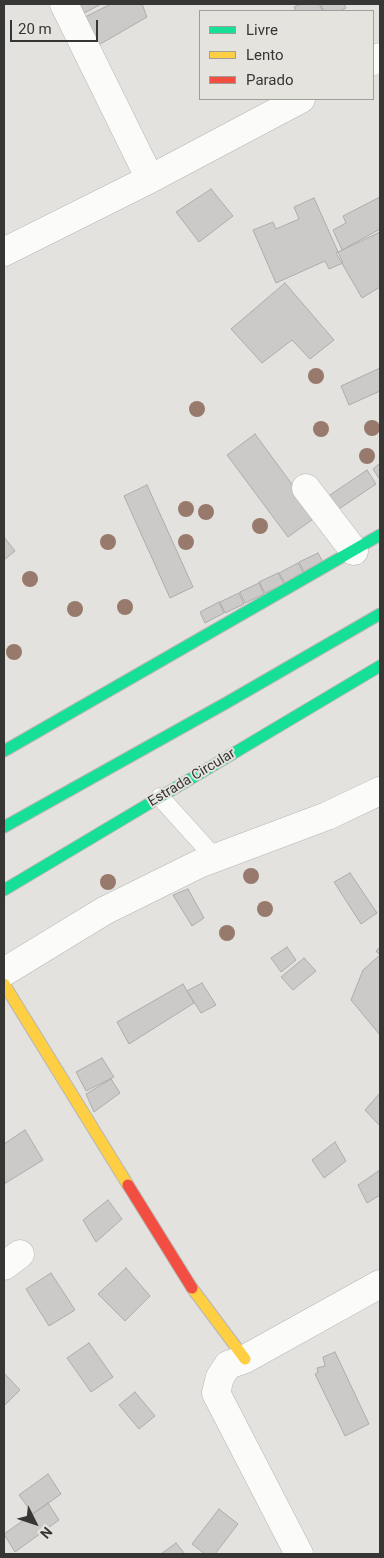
<!DOCTYPE html>
<html>
<head>
<meta charset="utf-8">
<style>
  body { margin:0 }
  #map { position:relative; width:384px; height:1558px; overflow:hidden; background:#e3e2df; font-family:Roboto,sans-serif }
  canvas { display:block }
  .frame { position:absolute; inset:0; border:5px solid #363634; pointer-events:none }
  .legend { position:absolute; left:199px; top:10px; width:175px; height:90px; box-sizing:border-box; background:#e5e3dd; border:1px solid #9f9e99; margin:0; padding:6px 9px; list-style:none; font-size:15px; color:#363634 }
  .legend li { display:flex; align-items:center; gap:10px; height:25px }
  .legend b { width:25px; border:1px solid #9f9e99 }
  .north { position:absolute; left:10px; top:1498px; width:50px; height:50px; -webkit-text-stroke:4px #e5e3dd; paint-order:stroke; rotate:131deg; font-size:14px; font-weight:700; line-height:20px; text-align:center; color:#363634 }
  .north::after { content:''; display:block; margin:auto; width:18px; height:22px; background:#363634; clip-path:polygon(50% 0,100% 100%,50% 72%,0 100%) }
  .scale { position:absolute; left:10px; top:20px; width:88px; height:22px; box-sizing:border-box; border:2px solid #363634; border-top:0; padding-left:6px; font-size:15px; line-height:18px; white-space:nowrap; color:#363634; -webkit-text-stroke:4px #e5e3dd; paint-order:stroke }
</style>
</head>
<body>
<div id="map">
<canvas width="384" height="1558"></canvas>
<div class="frame"></div>
<ul class="legend">
<li><b style="height:6px;background:#16e098"></b>Livre</li>
<li><b style="height:6px;background:#ffcf43"></b>Lento</li>
<li><b style="height:6px;background:#f24e42"></b>Parado</li>
</ul>
<div class="north">N</div>
<div class="scale">20 m</div>
</div>
<script>
const context = document.querySelector('canvas').getContext('2d');
context.lineJoin = 'round';
function paint(path, color) { context.fillStyle = color; context.fill(path, 'evenodd'); }
const shape = rows => new Path2D(rows.map(r => 'M' + r).join(''));
function strokePath(path, color, width, dash) { context.strokeStyle = color; context.lineWidth = width; context.lineCap = dash ? 'butt' : 'round'; context.setLineDash(dash || []); context.stroke(path); }
function drawText(font, color, halo, rows, align = 'center') {
  context.font = font + ' Roboto,sans-serif'; context.lineWidth = 4; context.setLineDash([]); context.textBaseline = 'middle'; context.strokeStyle = halo; context.fillStyle = color; for (const [text, x, y, turn = 0] of rows) {
    context.save(); context.translate(x, y); context.rotate((+turn || 0) * Math.PI / 180); context.textAlign = isNaN(turn) ? turn : align; if (halo) context.strokeText(text, 0, 0); context.fillText(text, 0, 0); context.restore();
  }
}
const building = shape([
  [74,4,101,4,79,16,74,4],
  [111,4,142,4,147,17,90,50,77,21,111,4],
  [301,4,319,4,323,11,296,11,294,7,301,4],
  [320,4,344,4,346,8,340,11,324,11,320,4],
  [211,189,233,216,199,242,176,212,211,189],
  [380,197,380,229,342,250,333,230,346,223,343,216,380,197],
  [314,198,343,263,329,269,325,261,276,283,253,230,273,222,276,229,299,219,294,207,314,198],
  [380,232,380,287,362,298,336,253,380,232],
  [285,283,334,340,310,359,292,340,262,363,231,329,285,283],
  [380,368,380,391,349,405,341,386,380,368],
  [255,434,316,517,288,537,227,455,255,434],
  [380,463,380,480,373,469,380,463],
  [367,470,376,484,336,511,327,497,367,470],
  [147,485,193,587,170,598,124,496,147,485],
  [4,537,15,551,4,560,4,537],
  [318,553,324,564,305,574,299,562,318,553],
  [298,563,304,574,285,583,279,573,298,563],
  [278,573,284,584,265,593,259,582,278,573],
  [259,583,264,594,245,603,240,592,259,583],
  [239,593,244,604,225,613,220,602,239,593],
  [219,602,224,613,205,623,200,612,219,602],
  [350,873,377,913,361,924,334,882,350,873],
  [188,889,204,918,192,926,173,895,188,889],
  [287,947,296,960,281,972,271,958,287,947],
  [380,947,380,1035,351,1000,363,970,380,955,376,951,380,947],
  [304,958,316,971,293,990,281,977,304,958],
  [202,983,216,1005,201,1013,187,991,202,983],
  [183,984,194,1003,129,1044,117,1022,183,984],
  [102,1058,114,1077,86,1091,76,1072,102,1058],
  [111,1079,120,1093,94,1112,86,1094,111,1079],
  [380,1093,380,1126,365,1110,380,1093],
  [25,1130,43,1160,4,1184,4,1144,25,1130],
  [335,1142,346,1161,324,1178,312,1160,335,1142],
  [380,1170,380,1195,367,1203,358,1185,380,1170],
  [108,1200,122,1219,96,1242,83,1220,108,1200],
  [126,1268,150,1296,125,1321,98,1294,126,1268],
  [51,1273,75,1310,49,1326,26,1289,51,1273],
  [89,1343,113,1377,91,1392,67,1358,89,1343],
  [335,1352,369,1424,345,1436,315,1374,318,1372,317,1368,325,1366,323,1357,335,1352],
  [4,1373,20,1390,4,1406,4,1373],
  [135,1392,155,1416,139,1429,119,1405,135,1392],
  [48,1474,61,1494,33,1514,19,1495,48,1474],
  [48,1503,59,1520,15,1552,4,1534,48,1503],
  [219,1509,238,1524,215,1554,205,1554,192,1544,219,1509],
  [176,1543,185,1554,161,1554,176,1543]
]);
paint(building, '#cccac8');
strokePath(building, '#adacaa', 1);
const lane = shape([
  [160,797,215,858]
]);
const street = shape([
  [64,4,150,179],
  [373,61,380,57],
  [4,252,150,179,301,99],
  [306,488,354,551],
  [4,972,104,911,199,864,327,816,380,791],
  [4,1266,20,1254],
  [299,1554,216,1393,220,1377,228,1365,245,1359,380,1284]
]);
const fast = shape([
  [4,751,380,535],
  [4,827,226,703,380,614],
  [4,890,380,666]
]);
const slow = shape([
  [4,984,128,1185],
  [192,1288,245,1359]
]);
const jam = shape([
  [128,1185,192,1288]
]);
strokePath(lane, '#b7b6b4', 19);
strokePath(street, '#b7b6b4', 29);
strokePath(fast, '#b7b6b4', 13);
strokePath(slow, '#b7b6b4', 13);
strokePath(jam, '#b7b6b4', 13);
strokePath(lane, '#fbfbfa', 18);
strokePath(street, '#fbfbfa', 28);
strokePath(fast, '#16e098', 11);
strokePath(slow, '#ffcf43', 11);
strokePath(jam, '#f24e42', 11);
context.fillStyle = '#987a6c';
for (const [x, y] of [
  [316,376],
  [197,409],
  [372,428],
  [321,429],
  [367,456],
  [186,509],
  [206,512],
  [260,526],
  [108,542],
  [186,542],
  [30,579],
  [125,607],
  [75,609],
  [14,652],
  [251,876],
  [108,882],
  [265,909],
  [227,933]
]) { context.beginPath(); context.arc(x, y, 8, 0, 2 * Math.PI); context.fill(); }
drawText('14px', '#363634', '#e5e3dd', [
  ["Estrada Circular",192,778,-31]
]);
</script>
</body>
</html>
